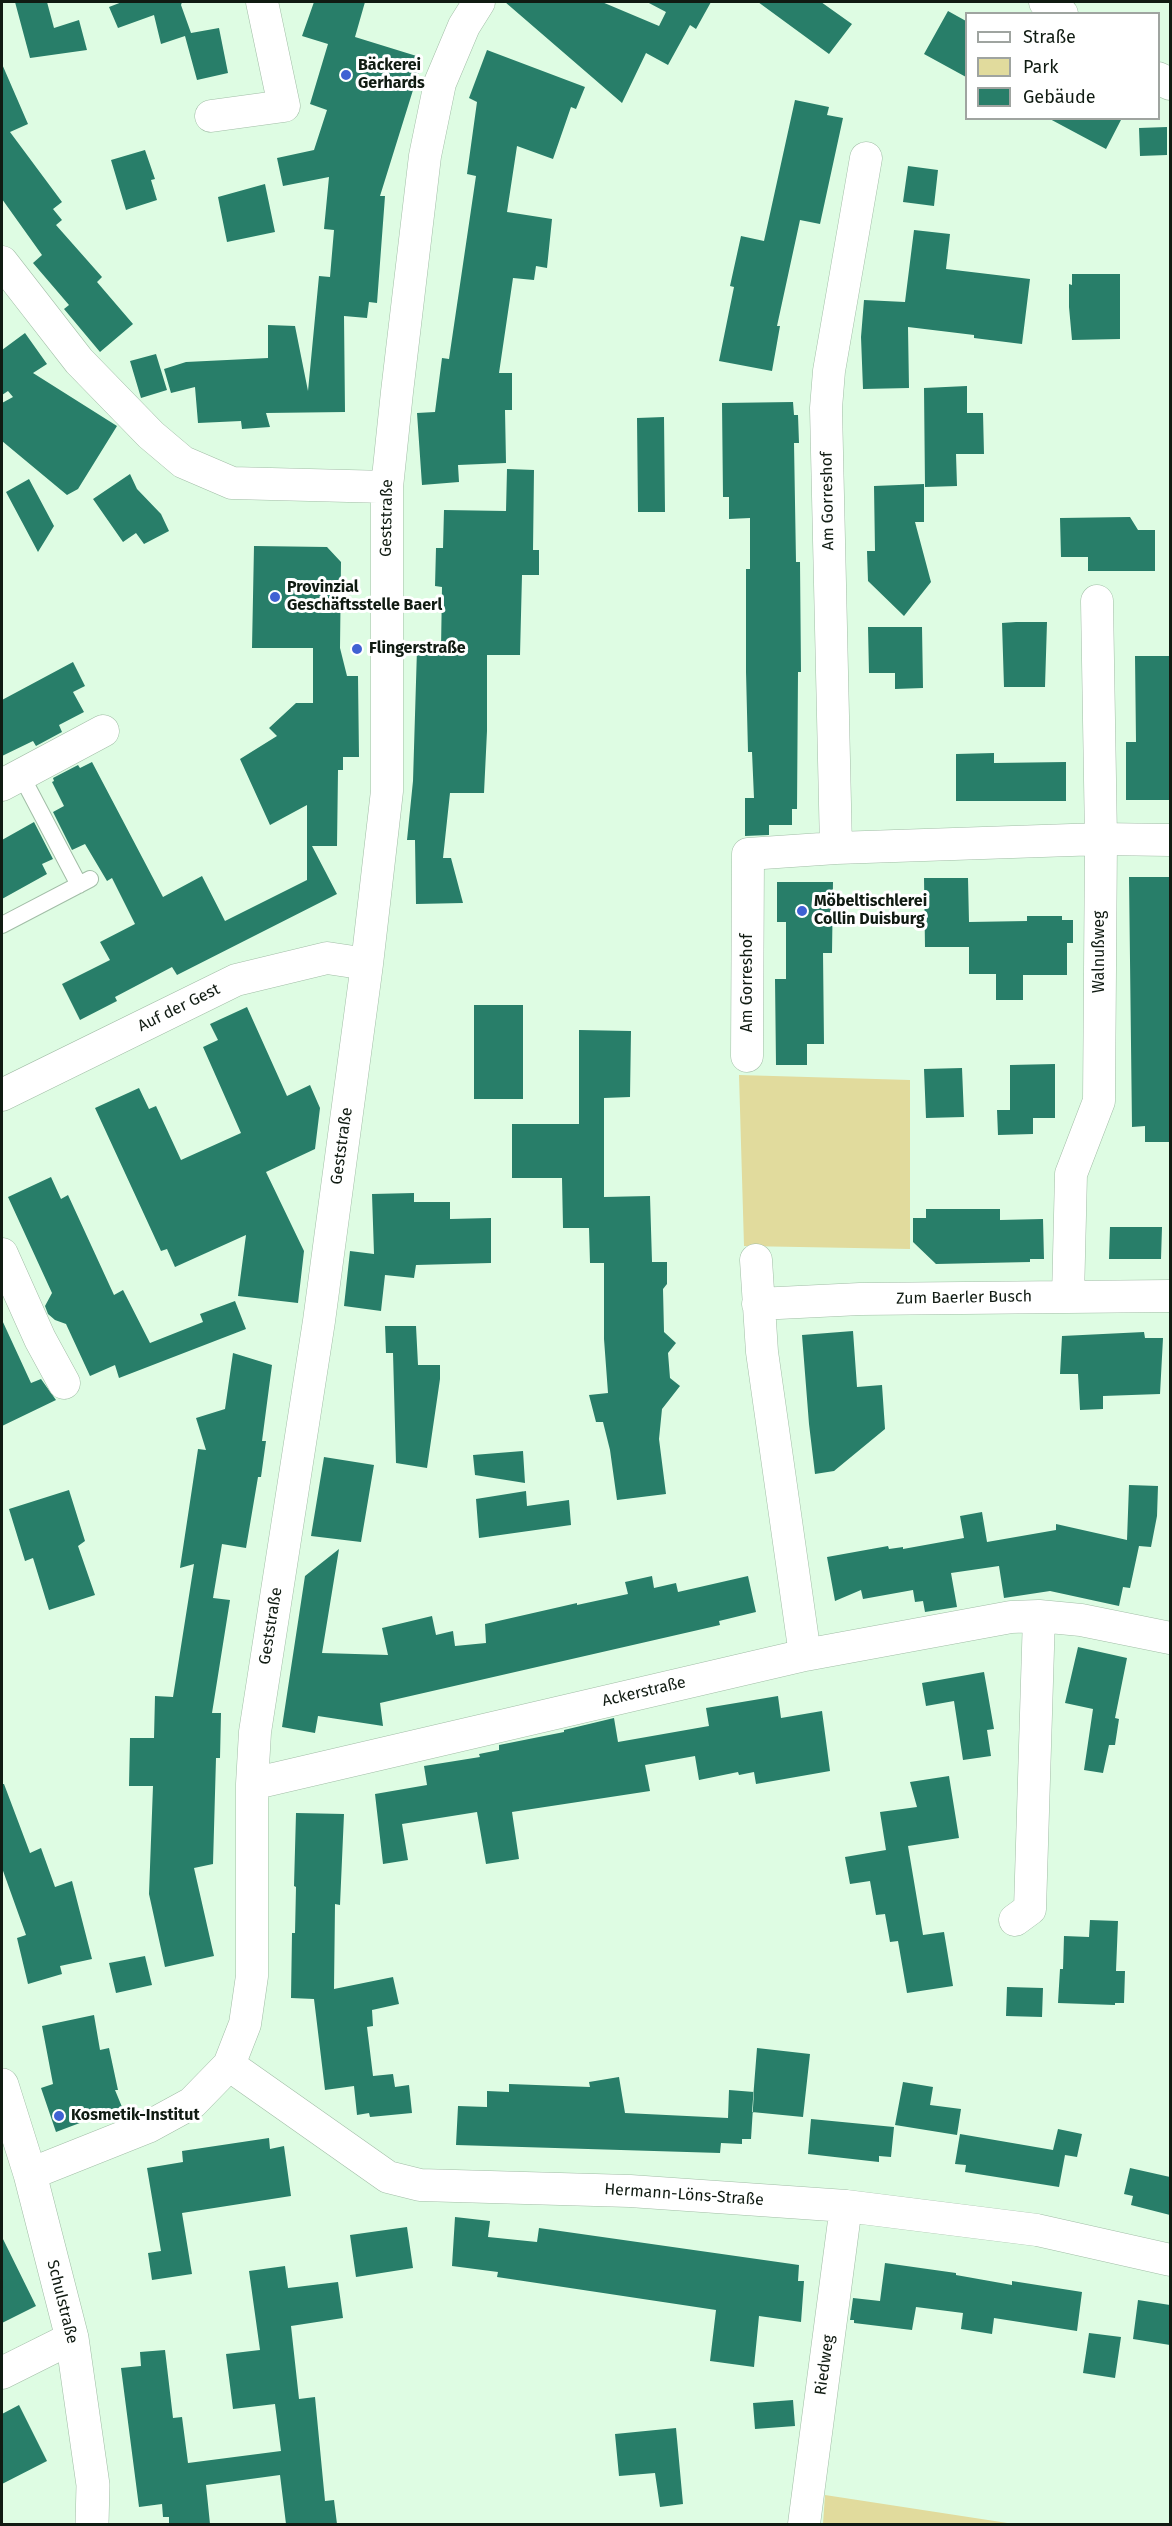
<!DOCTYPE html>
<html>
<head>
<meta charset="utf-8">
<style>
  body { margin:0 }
  #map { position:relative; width:1172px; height:2526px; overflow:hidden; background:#defce3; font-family:"Fira Sans",sans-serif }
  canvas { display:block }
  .frame { position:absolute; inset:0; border:3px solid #101b12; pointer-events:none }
  .legend { position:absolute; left:965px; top:12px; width:195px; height:108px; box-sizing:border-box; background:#fff; border:2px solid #9fa4a0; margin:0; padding:8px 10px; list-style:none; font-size:18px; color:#101b12 }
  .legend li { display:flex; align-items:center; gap:12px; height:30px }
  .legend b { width:30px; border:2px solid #9fa4a0 }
</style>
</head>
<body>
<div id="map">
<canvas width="1172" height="2526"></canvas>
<div class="frame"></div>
<ul class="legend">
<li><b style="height:8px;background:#fff"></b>Straße</li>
<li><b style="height:16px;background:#e1db9d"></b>Park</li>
<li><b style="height:16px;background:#287e69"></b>Gebäude</li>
</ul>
</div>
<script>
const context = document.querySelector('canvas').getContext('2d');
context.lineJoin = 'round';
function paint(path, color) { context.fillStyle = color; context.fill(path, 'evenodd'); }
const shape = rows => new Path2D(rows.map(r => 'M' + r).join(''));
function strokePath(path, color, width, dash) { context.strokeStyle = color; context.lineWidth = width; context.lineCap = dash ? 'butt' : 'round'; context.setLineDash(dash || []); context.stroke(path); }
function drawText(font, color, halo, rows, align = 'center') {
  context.font = font + ' "Fira Sans",sans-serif'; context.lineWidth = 6; context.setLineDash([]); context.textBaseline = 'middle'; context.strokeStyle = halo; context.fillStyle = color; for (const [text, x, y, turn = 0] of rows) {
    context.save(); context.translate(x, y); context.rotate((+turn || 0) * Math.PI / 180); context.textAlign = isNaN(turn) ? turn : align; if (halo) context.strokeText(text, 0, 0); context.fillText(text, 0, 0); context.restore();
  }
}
paint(shape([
  [739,1075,910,1080,910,1249,744,1246],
  [825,2495,1014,2524,823,2524]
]), '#e1db9d');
paint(shape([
  [15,2,47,2,54,28,79,20,87,50,30,58],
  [122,2,182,2,181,5,191,33,219,28,228,73,197,80,185,36,161,44,154,15,118,28,109,7],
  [314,2,365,2,355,37,423,58,380,196,385,196,377,303,369,302,367,318,344,316,345,412,266,413,270,427,242,429,241,421,198,423,195,387,171,393,164,369,186,362,268,358,268,325,295,326,308,391,319,276,330,277,334,230,324,229,329,177,283,186,277,158,314,150,327,110,310,104,328,44,302,36],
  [505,2,602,2,659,26,666,12,647,2,711,2,696,29,690,25,668,65,646,53,622,103],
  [758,2,821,2,852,24,829,54],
  [948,11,966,21,966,77,924,54],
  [487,50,585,87,576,109,571,107,553,159,517,146,507,212,552,219,547,268,536,266,534,280,513,278,499,373,512,373,512,410,505,410,506,463,458,465,459,482,422,485,417,413,435,412,442,358,449,359,476,176,467,174,477,102,469,98],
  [2,64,28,124,10,132,62,202,53,209,62,220,56,225,102,277,97,282,133,324,100,352,64,309,69,305,33,263,42,255,2,199],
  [795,100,829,107,827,115,843,118,820,224,800,220,777,326,780,326,772,371,719,361,734,287,730,286,741,236,764,241],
  [1048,118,1122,118,1106,149],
  [1167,127,1167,155,1140,156,1139,128],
  [145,150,155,179,151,180,157,200,126,210,111,160],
  [908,166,938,170,934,206,903,202],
  [265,184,275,232,227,242,218,197],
  [914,230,950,234,946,269,1030,279,1022,344,974,338,974,335,908,327,909,388,863,389,861,337,864,300,905,302],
  [1072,274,1120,274,1120,339,1072,340,1069,307,1069,284,1072,285],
  [25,333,47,364,33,373,117,426,78,489,67,495,2,441,2,403,13,397,8,391,2,395,2,350],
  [156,354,167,390,141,398,130,361],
  [967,386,967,413,983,413,984,454,956,454,957,486,925,487,924,388],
  [793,402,794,415,798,415,799,443,794,443,796,562,800,562,801,672,798,672,797,809,792,809,792,825,769,825,769,835,745,836,745,798,754,798,752,752,748,752,746,672,746,569,750,569,750,518,729,519,729,497,723,497,722,403],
  [664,417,665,512,638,512,637,418],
  [507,469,534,470,533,550,539,550,539,575,522,575,520,655,487,655,487,731,484,793,450,793,443,858,451,858,463,903,416,904,415,840,407,840,413,781,417,649,441,649,442,587,435,586,436,548,443,548,444,510,506,511],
  [130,474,137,489,161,514,169,531,144,544,136,533,123,542,93,499],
  [29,479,54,526,38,552,6,492],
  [924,484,924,522,915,522,931,582,904,616,868,581,867,551,875,551,874,486],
  [1130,517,1138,530,1155,530,1155,571,1088,571,1088,557,1061,557,1060,518],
  [254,546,327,547,341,562,340,648,347,676,358,676,359,757,343,757,343,770,338,770,337,846,312,846,337,894,177,975,172,967,115,997,117,1001,80,1020,62,984,110,960,100,942,135,924,112,878,107,881,85,844,72,850,53,812,64,806,52,782,54,781,53,778,78,765,80,768,92,762,163,897,202,876,225,921,307,880,307,805,270,825,240,759,277,736,269,728,296,703,313,703,313,648,252,648],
  [1016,622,1047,622,1045,687,1004,687,1002,623],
  [868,627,922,627,923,688,895,689,895,673,869,673],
  [1135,656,1170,656,1170,800,1126,800,1126,742,1136,742],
  [73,662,85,686,73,692,84,712,59,725,62,732,36,746,33,741,2,756,2,700],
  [994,753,994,763,1066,762,1066,801,956,801,956,754],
  [34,822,53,859,42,864,47,874,2,899,2,840],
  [1129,877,1170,877,1170,1142,1145,1142,1145,1126,1132,1127],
  [924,878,968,878,969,922,1027,921,1027,916,1062,916,1062,920,1073,920,1073,943,1067,943,1067,975,1023,975,1023,1000,996,1000,996,974,969,974,969,947,925,947],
  [777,882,833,882,832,953,823,953,824,1044,807,1044,807,1065,776,1065,775,979,786,979,786,922,777,922],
  [474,1005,523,1005,523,1099,474,1099],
  [247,1007,287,1096,310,1085,320,1108,315,1149,266,1172,304,1251,298,1303,238,1296,246,1235,175,1267,167,1249,161,1251,95,1108,139,1088,149,1109,156,1106,181,1160,241,1133,203,1047,218,1040,210,1024],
  [579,1030,631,1031,630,1097,604,1098,604,1197,650,1196,652,1262,667,1262,667,1284,663,1289,664,1332,676,1343,668,1353,670,1378,680,1386,662,1409,659,1439,666,1494,617,1500,610,1450,603,1422,596,1422,589,1395,608,1393,604,1339,604,1263,590,1263,589,1228,563,1228,562,1178,512,1178,512,1124,579,1124],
  [1055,1064,1055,1118,1033,1118,1033,1134,998,1135,997,1110,1010,1110,1010,1065],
  [962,1068,964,1117,926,1118,924,1069],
  [51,1177,61,1199,68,1195,114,1295,123,1290,150,1343,203,1322,200,1314,235,1301,246,1329,119,1378,115,1365,90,1376,66,1324,55,1320,48,1314,45,1306,52,1293,8,1197],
  [414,1193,414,1202,450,1202,450,1219,491,1218,491,1263,416,1265,414,1278,385,1275,381,1311,344,1306,350,1251,374,1254,372,1194],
  [926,1209,1000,1209,1000,1220,1043,1219,1044,1259,1030,1259,1030,1262,936,1264,913,1242,913,1218,926,1218],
  [1110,1227,1162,1227,1161,1259,1109,1259],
  [2,1320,31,1383,41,1379,56,1400,2,1426],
  [385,1326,416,1326,418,1365,440,1365,440,1379,427,1468,396,1463,393,1353,386,1353],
  [853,1331,857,1387,882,1385,885,1429,834,1471,815,1474,809,1424,802,1335],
  [1144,1332,1145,1338,1163,1338,1160,1394,1103,1396,1103,1409,1080,1410,1078,1374,1060,1374,1062,1336],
  [233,1353,272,1365,262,1441,266,1441,261,1477,258,1477,246,1548,222,1544,213,1598,230,1600,212,1713,221,1713,220,1758,216,1758,213,1864,194,1868,214,1956,165,1967,149,1894,153,1786,129,1786,130,1738,154,1738,155,1696,173,1697,194,1564,180,1568,198,1449,206,1450,196,1418,225,1409],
  [523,1451,525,1483,475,1475,473,1455],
  [324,1457,374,1465,361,1542,311,1536],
  [1129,1485,1158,1486,1157,1516,1151,1547,1139,1546,1130,1588,1123,1587,1119,1606,1050,1591,1004,1598,999,1566,951,1573,957,1607,925,1612,923,1601,915,1602,913,1590,863,1599,861,1590,835,1601,827,1557,888,1546,889,1549,903,1547,903,1549,964,1538,960,1516,982,1512,987,1542,1056,1530,1056,1524,1127,1540],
  [69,1490,85,1541,78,1546,95,1595,49,1610,33,1558,25,1561,9,1509],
  [526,1491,527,1506,569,1500,571,1525,479,1538,476,1499],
  [339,1549,322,1653,388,1655,382,1628,432,1616,436,1635,453,1631,455,1646,486,1643,485,1624,577,1603,577,1605,628,1594,625,1582,652,1576,654,1588,676,1583,678,1592,748,1576,756,1612,719,1621,720,1625,380,1703,383,1726,318,1716,315,1733,282,1727,305,1576],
  [1078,1647,1127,1658,1115,1718,1119,1719,1115,1745,1109,1745,1103,1773,1084,1770,1093,1709,1065,1703],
  [984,1672,994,1729,987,1730,991,1756,963,1760,954,1701,926,1706,922,1683],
  [778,1696,781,1718,822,1711,830,1771,756,1784,754,1772,739,1775,738,1772,699,1780,695,1756,645,1765,650,1791,512,1812,519,1859,486,1864,477,1812,402,1824,408,1860,383,1864,375,1794,427,1785,424,1766,480,1757,479,1754,499,1750,499,1745,564,1732,564,1730,614,1718,618,1742,709,1726,706,1708],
  [949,1776,959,1838,908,1846,923,1935,944,1932,953,1986,907,1993,898,1941,890,1942,885,1914,876,1915,870,1881,850,1884,845,1857,886,1850,880,1812,917,1807,910,1782],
  [2,1784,4,1784,30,1853,41,1848,55,1887,72,1881,92,1959,60,1966,62,1974,28,1984,17,1938,26,1935,2,1868],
  [296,1813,344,1814,340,1905,335,1904,334,1989,393,1977,399,2004,372,2010,373,2026,367,2027,373,2076,393,2074,395,2087,409,2085,412,2113,370,2117,369,2113,357,2115,354,2086,325,2090,314,1999,291,1998,292,1933,295,1933,296,1887,294,1886],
  [1090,1920,1118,1921,1116,1971,1125,1971,1124,2003,1115,2003,1115,2005,1058,2003,1060,1969,1063,1969,1064,1936,1089,1937],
  [145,1956,152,1985,116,1993,109,1963],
  [1007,1987,1043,1988,1042,2017,1006,2016],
  [94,2015,100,2050,109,2048,118,2090,115,2090,122,2107,56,2132,41,2088,53,2084,42,2026],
  [757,2048,810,2054,803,2117,752,2112],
  [619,2077,625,2113,728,2118,729,2090,754,2092,751,2139,742,2139,742,2144,721,2143,720,2153,456,2145,458,2106,487,2107,487,2091,509,2092,509,2084,590,2087,589,2082],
  [903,2082,933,2087,930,2105,961,2109,957,2135,895,2125],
  [811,2119,894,2127,891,2157,879,2156,879,2162,808,2154],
  [1058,2129,1082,2134,1077,2157,1065,2155,1059,2187,965,2172,966,2165,955,2164,960,2134,1053,2150],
  [269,2138,270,2149,284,2146,291,2196,182,2213,192,2274,152,2280,148,2253,161,2251,147,2168,183,2162,182,2151],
  [1130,2168,1170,2177,1170,2215,1131,2205,1133,2196,1124,2194],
  [455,2217,490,2221,488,2237,537,2242,539,2228,799,2265,798,2281,804,2281,801,2322,759,2316,754,2367,710,2361,716,2310,497,2277,498,2272,452,2266],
  [407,2227,413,2268,356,2277,350,2235],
  [2,2237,36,2306,2,2323],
  [885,2263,956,2273,956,2275,1012,2285,1012,2281,1082,2292,1077,2331,994,2318,992,2334,961,2329,963,2313,916,2307,912,2330,854,2323,854,2320,850,2320,853,2298,880,2301],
  [285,2266,288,2288,338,2282,343,2318,291,2326,299,2399,315,2397,325,2501,334,2500,337,2524,286,2524,280,2475,206,2485,210,2524,169,2524,169,2517,163,2517,162,2504,139,2507,121,2368,141,2366,140,2352,165,2350,173,2418,182,2417,188,2463,281,2451,275,2404,233,2409,226,2354,260,2350,249,2271],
  [1138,2300,1170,2305,1170,2345,1133,2339],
  [1089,2333,1121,2337,1115,2378,1083,2373],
  [793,2400,795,2426,755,2429,753,2403],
  [19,2405,47,2461,2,2484,2,2414],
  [676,2428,683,2504,660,2507,655,2473,619,2476,615,2434]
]), '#287e69');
const service = shape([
  [21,775,79,885],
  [2,925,90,879]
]);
const minor = shape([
  [1045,2,1062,14],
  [1158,78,1170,84],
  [211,116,284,106,262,2],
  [2,262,79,361,151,435,183,462,232,483,387,487],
  [2,785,103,731],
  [836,848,826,408,829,371,866,158],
  [747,1056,748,854,836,848,1101,839,1170,840],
  [2,1095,236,980,327,958,367,964],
  [2,1254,40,1339,64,1383],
  [756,1260,762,1352,805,1655],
  [1068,1297,1071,1174,1099,1101,1101,839,1097,601],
  [758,1304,860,1299,1170,1296],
  [252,1784,805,1655,1011,1617,1039,1616,1081,1620,1170,1638],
  [1015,1920,1030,1909,1039,1616],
  [229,2065,388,2177,420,2185,630,2191,846,2206,1037,2230,1170,2260],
  [30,2174,148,2127,192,2103,229,2065,245,2024,252,1976,252,1784,255,1732,319,1321,367,964,387,791,387,487,397,392,425,156,440,83,464,26,479,2],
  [2,2373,72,2338],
  [804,2524,846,2206]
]);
const tertiary = shape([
  [2,2085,30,2174,72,2338,93,2485,92,2524]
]);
strokePath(service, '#a1bda6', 18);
strokePath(minor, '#a1bda6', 33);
strokePath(tertiary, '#a1bda6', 34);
strokePath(service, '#fff', 16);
strokePath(minor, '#fff', 32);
strokePath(tertiary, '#fff', 33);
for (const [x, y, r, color] of [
  [346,75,6,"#4061d3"],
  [275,597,6,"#4061d3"],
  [357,649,6,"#4061d3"],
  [802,911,6,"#4061d3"],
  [59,2116,6,"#4061d3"]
]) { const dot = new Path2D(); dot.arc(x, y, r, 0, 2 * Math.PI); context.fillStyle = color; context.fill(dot); strokePath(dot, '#fff', 2); }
drawText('bold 16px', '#101b12', '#fff', [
  ["Bäckerei",358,66],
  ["Gerhards",358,84],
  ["Provinzial",287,588],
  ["Geschäftsstelle Baerl",287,606],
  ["Flingerstraße",369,649],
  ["Möbeltischlerei",814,902],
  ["Collin Duisburg",814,920],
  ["Kosmetik-Institut",71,2116]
], 'left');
drawText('16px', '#101b12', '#fff', [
  ["Am Gorreshof",828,501,-91],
  ["Geststraße",387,518,-89],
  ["Walnußweg",1100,952,-90],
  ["Am Gorreshof",748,983,-90],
  ["Auf der Gest",179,1008,-26],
  ["Geststraße",342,1146,-82],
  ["Zum Baerler Busch",964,1298,-1],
  ["Geststraße",271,1626,-81],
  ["Ackerstraße",644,1692,-13],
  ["Hermann-Löns-Straße",684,2195,4],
  ["Schulstraße",62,2302,76],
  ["Riedweg",825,2365,-82]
]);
</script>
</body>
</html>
